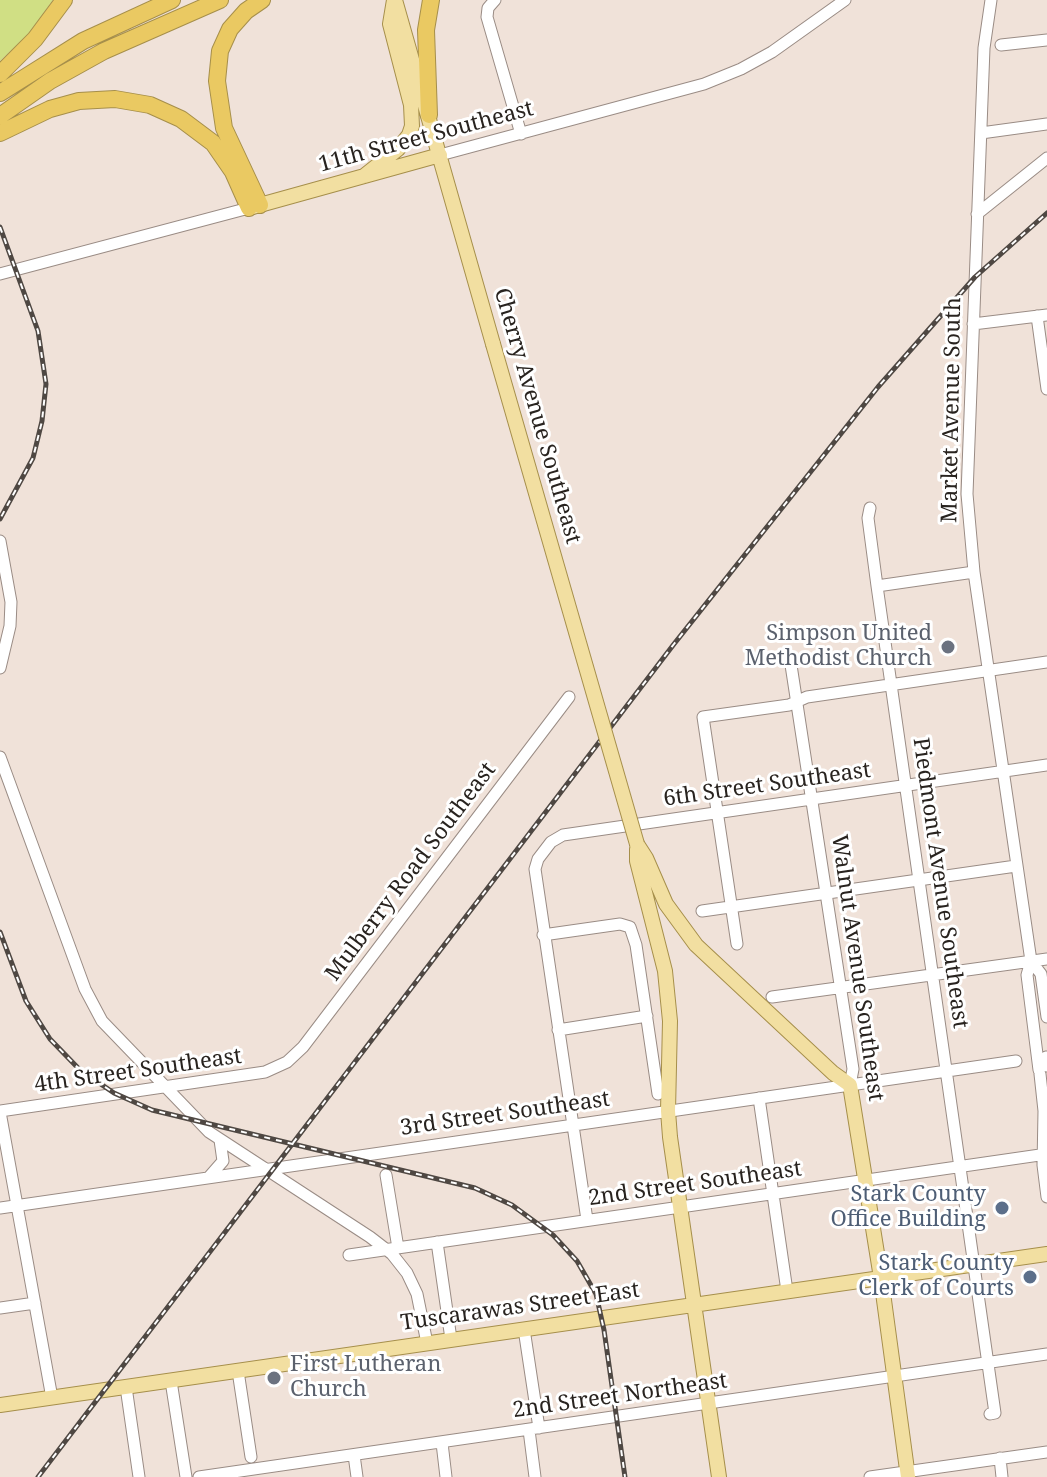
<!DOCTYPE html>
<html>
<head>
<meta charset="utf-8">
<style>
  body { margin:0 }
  canvas { display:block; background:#f0e2d9 }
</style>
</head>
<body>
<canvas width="1047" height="1477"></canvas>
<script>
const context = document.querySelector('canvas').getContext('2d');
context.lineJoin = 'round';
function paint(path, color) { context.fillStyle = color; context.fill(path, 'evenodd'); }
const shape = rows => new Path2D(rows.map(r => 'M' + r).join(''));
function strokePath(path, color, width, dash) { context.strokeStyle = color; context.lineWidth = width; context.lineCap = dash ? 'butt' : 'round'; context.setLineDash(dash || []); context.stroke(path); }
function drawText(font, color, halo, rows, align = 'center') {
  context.font = font + ' "Noto Serif",serif'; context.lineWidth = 6; context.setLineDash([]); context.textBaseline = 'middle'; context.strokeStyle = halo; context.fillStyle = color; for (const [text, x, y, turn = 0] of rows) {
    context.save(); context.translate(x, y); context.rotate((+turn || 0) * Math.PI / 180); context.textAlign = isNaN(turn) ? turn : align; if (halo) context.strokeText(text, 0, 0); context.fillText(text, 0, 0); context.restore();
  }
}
paint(shape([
  [0,0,53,0,28,35,0,61]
]), '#d0df84');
const minor = shape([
  [495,0,488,8,487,17,521,134],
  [991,0,984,48,967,494,974,572,1031,961,1027,975,1039,1070],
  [1001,45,1047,40],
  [981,133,1047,124],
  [440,155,704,84,741,69,772,52,845,0],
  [977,214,1047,158],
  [0,274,249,208],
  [1037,316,1047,389],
  [973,324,1047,315],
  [870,508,868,518,877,586,995,1413,990,1414],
  [0,541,11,602,10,626,0,668],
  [877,586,974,572],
  [791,665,853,1069,850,1085],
  [0,757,85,989,102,1021,209,1132,370,1237,392,1254,407,1273,417,1294,427,1343],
  [702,911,1016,866],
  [543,935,620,924,630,927,636,945,658,1094],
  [737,944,703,717,789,705,807,697,1047,662],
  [1031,961,1041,974,1047,1017],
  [772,997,1047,959],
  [558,1030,647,1016],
  [1046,1057,1047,1066],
  [1040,1074,1044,1111,1043,1165,1047,1197],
  [759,1098,787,1291],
  [0,1111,265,1072,287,1062,303,1047,569,697],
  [0,1112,52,1398],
  [386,1175,398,1248],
  [209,1177,223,1161,220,1140],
  [0,1208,1016,1061],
  [587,1220,535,869,538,859,551,842,563,835,1047,765],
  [437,1242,451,1339],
  [349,1255,1047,1154],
  [0,1308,35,1303],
  [524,1329,539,1428],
  [238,1371,251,1457],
  [171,1381,186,1477],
  [126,1387,139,1477],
  [529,1430,535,1477],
  [442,1443,446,1477],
  [354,1455,357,1477],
  [1000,1458,1002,1477],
  [199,1477,1047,1354],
  [870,1477,1047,1452]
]);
const major = shape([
  [395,0,493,344],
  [364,176,398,149,409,135,412,126,411,105,390,24,394,0],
  [249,208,440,155],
  [637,844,646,858,666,904,696,945,833,1073,850,1085,881,1278,908,1477],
  [637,849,637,861,665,971,670,1021,668,1111,670,1137,719,1477],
  [0,1405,1047,1254]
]);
const highway = shape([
  [0,74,35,39,64,0],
  [0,93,83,41,172,0],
  [429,115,426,30,431,0],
  [0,116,50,81,104,51,220,0],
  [0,133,50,109,79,101,115,99,150,105,181,119,213,143,233,172,249,208],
  [260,205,224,128,217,81,220,51,230,29,246,11,262,0]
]);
strokePath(minor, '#9a8c85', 13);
strokePath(major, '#a68f4b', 16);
strokePath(highway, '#a68f4b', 18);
strokePath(minor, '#fff', 11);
strokePath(major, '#f2dfa1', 14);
strokePath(highway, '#eac962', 16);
const rail = shape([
  [0,227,38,331,46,384,42,421,33,458,0,519],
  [0,932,26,1001,50,1039,80,1070,114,1093,152,1110,475,1188,512,1205,553,1235,577,1261,596,1294,604,1330,625,1477],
  [38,1477,674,644,878,387,975,277,1047,213]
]);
strokePath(rail, '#4f4843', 5);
strokePath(rail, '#fff', 2, [6]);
const majorBridge = shape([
  [493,344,637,844]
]);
strokePath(majorBridge, '#a68f4b', 16, []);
strokePath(majorBridge, '#f2dfa1', 14);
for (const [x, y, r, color] of [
  [948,647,8,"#6b7280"],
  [1002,1208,8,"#5c6f8a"],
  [1030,1277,8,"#5c6f8a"],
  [274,1378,8,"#6b7280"]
]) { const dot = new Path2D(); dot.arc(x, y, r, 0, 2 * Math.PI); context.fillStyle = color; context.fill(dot); strokePath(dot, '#fff', 3); }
drawText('22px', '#28231f', '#fff', [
  ["11th Street Southeast",426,137,-15],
  ["Market Avenue South",952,410,-89],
  ["Cherry Avenue Southeast",537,416,74],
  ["6th Street Southeast",767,785,-8],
  ["Mulberry Road Southeast",411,872,-53],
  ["Piedmont Avenue Southeast",940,883,82],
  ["Walnut Avenue Southeast",857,968,82],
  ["4th Street Southeast",138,1071,-8],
  ["3rd Street Southeast",505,1114,-8],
  ["2nd Street Southeast",695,1184,-8],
  ["Tuscarawas Street East",520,1307,-8],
  ["2nd Street Northeast",620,1396,-8]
]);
drawText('22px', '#5b616d', '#fff', [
  ["Simpson United",932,634],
  ["Methodist Church",932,659],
  ["First Lutheran",290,1365,"left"],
  ["Church",290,1390,"left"]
], 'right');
drawText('22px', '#4e5e75', '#fff', [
  ["Stark County",986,1195],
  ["Office Building",986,1220],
  ["Stark County",1014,1264],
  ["Clerk of Courts",1014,1289]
], 'right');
</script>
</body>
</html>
